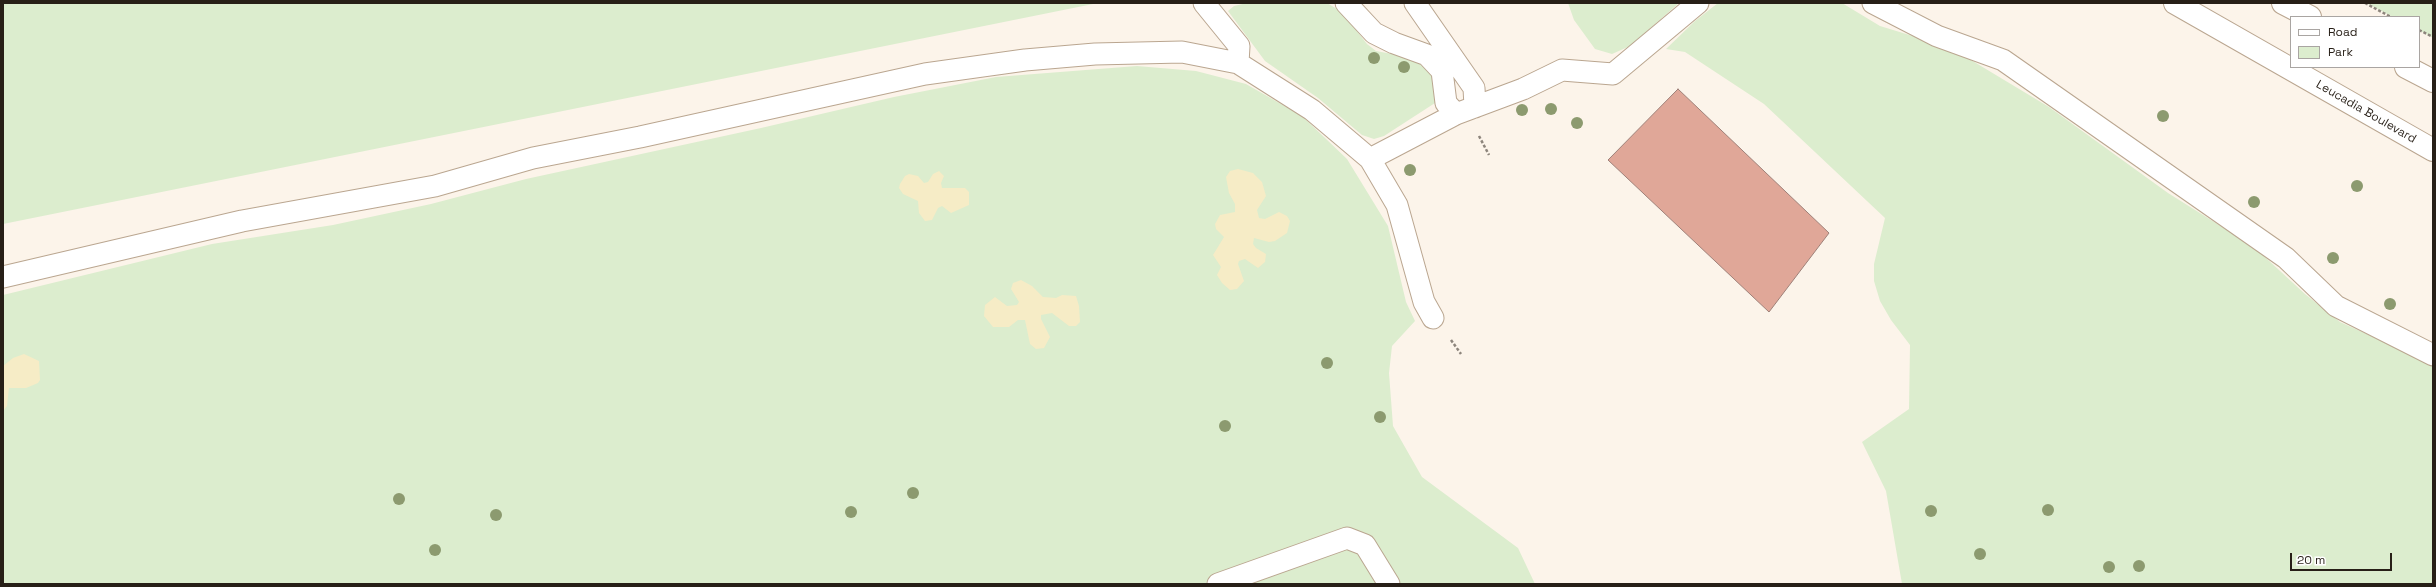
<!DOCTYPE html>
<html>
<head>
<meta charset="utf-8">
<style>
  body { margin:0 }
  #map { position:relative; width:2436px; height:587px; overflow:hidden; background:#fcf4ea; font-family:"Space Grotesk",sans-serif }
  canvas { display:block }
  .frame { position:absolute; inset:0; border:4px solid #271f17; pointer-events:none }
  .legend { position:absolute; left:2290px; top:16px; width:130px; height:52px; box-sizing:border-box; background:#fff; border:1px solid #a9a5a2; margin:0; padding:5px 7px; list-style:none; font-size:12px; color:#271f17 }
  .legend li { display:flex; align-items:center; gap:8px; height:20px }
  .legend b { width:20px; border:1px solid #a9a5a2 }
  .scale { position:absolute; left:2290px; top:553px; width:102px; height:18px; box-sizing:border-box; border:2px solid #271f17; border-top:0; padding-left:5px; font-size:12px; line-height:14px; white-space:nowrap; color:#271f17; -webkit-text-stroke:3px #fff; paint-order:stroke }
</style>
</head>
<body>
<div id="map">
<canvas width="2436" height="587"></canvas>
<div class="frame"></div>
<ul class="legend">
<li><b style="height:5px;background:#fff"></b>Road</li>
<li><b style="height:11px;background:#dcedce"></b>Park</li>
</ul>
<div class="scale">20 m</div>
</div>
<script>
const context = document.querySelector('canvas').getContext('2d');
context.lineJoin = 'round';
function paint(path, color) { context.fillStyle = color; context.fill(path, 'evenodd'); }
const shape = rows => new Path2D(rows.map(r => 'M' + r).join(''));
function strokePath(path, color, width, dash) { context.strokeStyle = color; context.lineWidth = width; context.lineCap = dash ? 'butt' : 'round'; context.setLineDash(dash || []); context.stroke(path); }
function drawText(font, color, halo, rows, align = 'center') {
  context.font = font + ' "Space Grotesk",sans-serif'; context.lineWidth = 3; context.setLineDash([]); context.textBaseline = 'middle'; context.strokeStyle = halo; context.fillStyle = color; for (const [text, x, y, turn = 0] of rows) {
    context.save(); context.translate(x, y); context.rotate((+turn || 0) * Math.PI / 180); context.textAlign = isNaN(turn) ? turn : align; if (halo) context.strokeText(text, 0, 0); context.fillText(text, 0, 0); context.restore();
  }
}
paint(shape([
  [3,3,1098,3,3,224],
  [1247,3,1327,3,1342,12,1367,44,1376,51,1403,56,1419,63,1436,79,1439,97,1435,103,1384,136,1374,139,1362,135,1318,98,1265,61,1228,11,1234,6],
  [1568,3,1679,3,1630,46,1612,54,1595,49,1574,20],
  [1718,3,1842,3,1880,26,1939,44,1961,54,2049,107,2168,193,2254,247,2305,294,2340,322,2433,364,2433,584,1902,584,1886,491,1862,442,1909,409,1910,345,1891,320,1880,301,1874,281,1874,264,1885,218,1764,104,1685,52,1666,49,1695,21],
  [2366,3,2433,3,2433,38,2419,30,2419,17,2393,17],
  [1137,66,1196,71,1246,84,1302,116,1347,159,1388,226,1406,302,1415,321,1392,346,1389,373,1393,426,1422,477,1518,548,1535,584,3,584,3,295,212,244,333,225,431,204,526,179,761,128,894,97,996,77]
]), '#dcedce');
paint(shape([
  [1238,169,1253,173,1262,182,1266,196,1257,210,1259,218,1265,219,1279,212,1287,216,1290,221,1287,233,1275,241,1269,242,1254,238,1253,244,1256,248,1266,254,1265,262,1258,268,1245,259,1239,261,1238,264,1244,281,1237,289,1230,290,1222,283,1217,275,1221,267,1213,255,1224,237,1216,229,1215,224,1220,215,1235,212,1235,204,1229,193,1226,177,1230,171],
  [939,171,944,176,941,183,942,188,965,188,969,192,969,205,951,213,942,206,938,208,932,220,925,221,919,213,918,201,903,194,899,188,900,184,905,176,909,174,918,176,924,183,928,182,933,174],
  [1021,280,1032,286,1043,297,1056,298,1062,295,1076,296,1079,306,1080,322,1076,326,1069,326,1052,313,1041,315,1041,319,1050,337,1044,348,1036,349,1030,344,1025,320,1018,320,1009,327,993,327,984,316,985,305,995,297,1007,306,1017,305,1019,302,1011,289,1013,283],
  [24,354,39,361,40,380,38,383,26,388,9,388,7,406,3,411,3,366,13,358]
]), '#f6ecc6');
const building = shape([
  [1678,89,1829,233,1769,312,1608,160,1678,89]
]);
paint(building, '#e0a798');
strokePath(building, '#9e8078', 1);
const service = shape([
  [1204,3,1239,46,1238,63],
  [1346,3,1374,33,1394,43,1427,55,1442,71,1446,103,1456,114],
  [1415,3,1474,88,1475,107],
  [1873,3,1937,36,2003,60,2286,258,2336,306,2433,355],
  [1370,159,1456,114,1523,89,1562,70,1613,74,1698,3],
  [3,277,242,221,435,186,533,158,640,137,925,74,1025,60,1095,54,1182,52,1238,63,1312,110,1370,159,1397,205,1424,302,1433,318],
  [1218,584,1347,538,1365,545,1389,584]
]);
const primary = shape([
  [2175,3,2433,150],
  [2283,3,2310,17],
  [2406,67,2433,81]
]);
strokePath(service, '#baa690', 23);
strokePath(primary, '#baa690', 24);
strokePath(shape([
  [2365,3,2391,17],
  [2419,30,2433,37],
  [1479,136,1489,155],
  [1451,340,1461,354]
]), '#8d857c', 2.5, [3, 2]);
strokePath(service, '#fff', 21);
strokePath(primary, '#fff', 22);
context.fillStyle = '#8c9a6f';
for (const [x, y] of [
  [1374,58],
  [1404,67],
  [1551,109],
  [1522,110],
  [2163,116],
  [1577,123],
  [1410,170],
  [2357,186],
  [2254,202],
  [2333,258],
  [2390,304],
  [1327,363],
  [1380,417],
  [1225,426],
  [913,493],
  [399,499],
  [2048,510],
  [1931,511],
  [851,512],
  [496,515],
  [435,550],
  [1980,554],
  [2139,566],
  [2109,567]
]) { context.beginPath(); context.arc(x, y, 6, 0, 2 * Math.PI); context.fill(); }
drawText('12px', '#271f17', '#fff', [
  ["Leucadia Boulevard",2366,112,30]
]);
</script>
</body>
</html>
